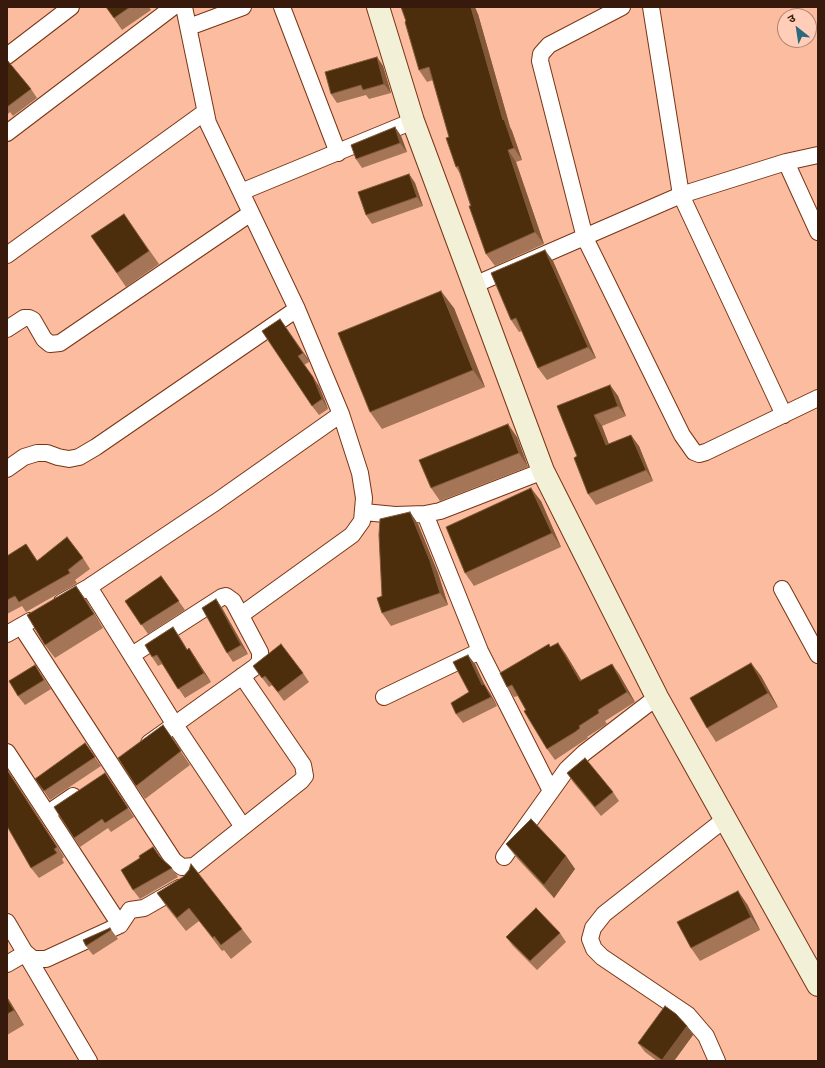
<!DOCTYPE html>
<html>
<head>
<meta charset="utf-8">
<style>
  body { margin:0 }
  #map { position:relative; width:825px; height:1068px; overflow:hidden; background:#fcbca0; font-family:Lato,"Noto Sans Devanagari",sans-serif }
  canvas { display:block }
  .frame { position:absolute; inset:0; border:8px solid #371a0c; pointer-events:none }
  .north { position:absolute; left:777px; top:8px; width:40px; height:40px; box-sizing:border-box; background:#ffcdb8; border:1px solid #af8573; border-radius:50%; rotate:330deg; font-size:11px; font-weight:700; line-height:16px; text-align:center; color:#371a0c }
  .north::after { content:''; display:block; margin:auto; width:14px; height:18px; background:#2b697f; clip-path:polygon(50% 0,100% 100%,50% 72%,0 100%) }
</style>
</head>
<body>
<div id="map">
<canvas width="825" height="1068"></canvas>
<div class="frame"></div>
<div class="north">उ</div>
</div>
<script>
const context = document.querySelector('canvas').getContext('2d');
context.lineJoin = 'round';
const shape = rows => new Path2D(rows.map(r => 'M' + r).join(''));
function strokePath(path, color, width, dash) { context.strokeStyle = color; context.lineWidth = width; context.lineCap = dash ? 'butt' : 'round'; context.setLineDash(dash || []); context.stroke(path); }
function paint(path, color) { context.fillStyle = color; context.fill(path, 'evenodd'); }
const minor = shape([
  [184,7,208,123,297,309,341,414,360,473,364,498,362,521,352,535,241,615],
  [282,7,338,153],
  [622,7,549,45,541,54,540,61,585,238,682,435,694,452,699,454,706,452,818,398],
  [651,7,681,195,784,415],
  [189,27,243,7],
  [7,56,71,7],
  [7,133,173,7],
  [786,162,818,232],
  [241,192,413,121],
  [7,255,205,112],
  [474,285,681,195,786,162,818,155],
  [7,329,24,318,29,318,33,320,44,339,50,344,60,343,251,213],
  [7,469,24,457,37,453,47,453,58,457,69,459,79,457,96,447,297,309],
  [364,512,395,515,425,514,440,511,543,471],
  [425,514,480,651,551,791],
  [89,587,175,725,243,827],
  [782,589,818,655],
  [62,602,89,587,216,502,341,414],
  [21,626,174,861,182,867,194,866,301,781,305,776,303,765,242,676],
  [7,634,30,621],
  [132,655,222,597,226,596,233,601,260,652,260,662,255,667,149,743],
  [384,697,480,651],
  [7,752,120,925],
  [48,813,73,796],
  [504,857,567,769,584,753,657,697],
  [7,922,89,1061],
  [7,964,26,953,33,959,46,959,120,925,130,910,144,908,179,888],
  [717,1061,706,1036,688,1015,602,957,594,949,590,939,593,928,604,914,725,819]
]);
const secondary = shape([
  [378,7,413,121,543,471,657,697,818,985]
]);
strokePath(minor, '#783513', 18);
strokePath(secondary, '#783513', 24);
strokePath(minor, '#fff', 16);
strokePath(secondary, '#f2f0d6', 22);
paint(shape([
  [106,7,149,7,151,10,122,30],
  [478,14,510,127,512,131,522,160,516,162,544,244,495,266,486,254,460,174,456,167,449,137,433,80,427,82,419,70,406,21],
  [377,57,383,66,391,93,369,99,366,95,337,103,331,94],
  [7,60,31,89,37,98,13,116,10,112,7,115],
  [395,127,401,136,407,152,362,168,356,159],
  [409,174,415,183,423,206,372,224,366,215],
  [124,214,159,264,126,287,91,236],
  [553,261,596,358,547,380,538,368,522,331,519,332,511,320],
  [454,308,485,387,382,429,370,412],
  [280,319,308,359,309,362,304,365,319,386,328,409,319,415,312,406],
  [610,385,618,396,626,416,602,426,609,444,639,446,653,481,596,505,588,494,577,456,557,406],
  [517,437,528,467,440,501,431,488],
  [541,501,561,547,474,586,465,573],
  [410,512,418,524,438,573,448,605,391,626,382,613,382,596],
  [26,544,37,560,83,558,90,569,75,580,77,583,26,612,22,606,7,614,7,556],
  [161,576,185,610,148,634,125,601],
  [76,586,86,600,103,628,55,658,45,645],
  [216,599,222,608,248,654,233,662,227,653],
  [179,636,187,649,195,657,211,682,185,698,162,664,158,666,152,657],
  [550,647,565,653,581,680,619,674,635,702,605,721,607,724,587,737,588,738,555,760,547,749,518,696,514,697,507,687],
  [751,663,761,676,778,707,716,742,707,728],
  [475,664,484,684,490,693,497,706,463,723,456,714,469,692],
  [253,666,303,673,309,682,284,701,272,685,269,687],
  [41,674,51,689,25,705,18,696],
  [163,725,190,765,145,799,136,786],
  [85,743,101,766,50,800,44,791],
  [7,769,64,857,62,859,64,863,39,878,31,868,7,826],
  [105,773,134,817,111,832,108,828,80,847,74,838],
  [567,773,613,792,619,801,601,816,573,782],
  [506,844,566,856,575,869,554,898,516,857],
  [140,858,161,858,172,868,178,877,140,899,133,890],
  [157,893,242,929,252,942,231,959,224,950,222,951,199,921,186,931,166,906],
  [747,904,760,930,700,961,691,948],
  [110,928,118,939,93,955,86,946],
  [560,933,566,942,537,970,513,946,506,937],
  [7,997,24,1025,7,1035],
  [687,1026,693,1035,674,1061,657,1061,645,1052,638,1043]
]), '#a47556');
paint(shape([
  [471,7,475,7,478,14,510,127,512,131,522,160,514,148,503,120],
  [377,57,383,66,391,93,384,84],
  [395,127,401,136,407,152,400,143],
  [508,150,516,162,544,244,535,232],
  [409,174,415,183,423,206,417,197],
  [545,250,553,261,596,358,588,347],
  [441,291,454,308,485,387,473,370],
  [280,319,308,359,309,362,303,353],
  [313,377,319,386,328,409,322,399],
  [610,385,618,396,626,416,618,406],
  [594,415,602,426,613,456,606,445],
  [508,424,517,437,528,467,519,453],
  [631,435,639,446,653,481,646,470],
  [531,488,541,501,561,547,552,533],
  [410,512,418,524,438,573,448,605,440,593],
  [76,586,86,600,103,628],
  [216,599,222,608,248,654,241,645],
  [173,627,179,636,193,659,187,650],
  [558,643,565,653,588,691,580,681],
  [189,648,195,657,211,682,204,673],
  [468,655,475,664,489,694,482,685],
  [751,663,761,676,778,707,768,693],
  [612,664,619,674,635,702,627,692],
  [484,684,490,693,497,706,491,697],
  [7,769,64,857,57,847],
  [566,856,575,869,554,898,544,885],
  [738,891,747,904,760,930,751,917],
  [7,997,11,1003,24,1025,14,1010,7,999],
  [687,1026,693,1035,674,1061,662,1061,662,1060]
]), '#815939');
const building = shape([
  [106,7,130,7,114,18,106,7],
  [401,7,471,7,503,120,504,119,514,148,508,150,535,232,486,254,469,206,471,206,458,166,456,167,446,138,449,137,429,67,419,70,405,22,406,21,401,7],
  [377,57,384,84,363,90,361,85,331,94,325,72,377,57],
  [7,60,31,89,7,107,7,60],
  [395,127,400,143,356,159,351,145,395,127],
  [409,174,417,197,366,215,358,192,409,174],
  [124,214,149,251,117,273,91,236,124,214],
  [545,250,588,347,538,368,516,318,511,320,491,273,545,250],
  [441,291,473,370,370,412,338,333,441,291],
  [280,319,301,350,303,353,298,356,313,377,322,399,312,406,262,331,280,319],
  [610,385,618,406,594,415,606,445,631,435,646,470,588,494,574,458,577,456,557,406,610,385],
  [508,424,519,453,431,488,419,460,508,424],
  [531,488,552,533,465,573,446,527,531,488],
  [410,512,430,561,440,593,382,613,377,598,382,596,379,535,380,519,410,512],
  [67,537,83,558,68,570,70,573,19,602,15,596,7,600,7,556,26,544,37,561,67,537],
  [161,576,179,601,141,625,125,601,161,576],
  [76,586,94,614,45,645,27,615,76,586],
  [216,599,241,645,227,653,202,608,216,599],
  [173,627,187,650,189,648,204,673,178,689,157,655,152,657,145,645,173,627],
  [558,643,580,681,612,664,627,692,598,710,599,713,579,726,580,728,575,732,547,749,524,711,526,710,512,685,507,687,500,673,549,644,550,647,558,643],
  [281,644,303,673,278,692,265,676,262,678,253,666,281,644],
  [468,655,482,685,484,684,491,697,456,714,451,703,469,692,453,662,468,655],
  [751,663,768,693,707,728,690,698,751,663],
  [35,665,44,680,18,696,9,681,35,665],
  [163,725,181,751,136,786,118,758,163,725],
  [85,743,95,757,44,791,35,779,85,743],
  [585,758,613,792,595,807,567,773,585,758],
  [7,770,57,847,54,849,57,853,31,868,7,826,7,770],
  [105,773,128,808,105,823,102,819,74,838,54,807,105,773],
  [531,819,566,856,544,885,506,844,531,819],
  [153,847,160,857,172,868,133,890,121,870,140,858,139,856,153,847],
  [191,864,242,929,221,945,214,936,213,938,189,908,177,918,157,893,183,877,189,870,191,864],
  [738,891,751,917,691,948,677,922,738,891],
  [536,908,560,933,530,961,506,937,536,908],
  [110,928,111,930,86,946,83,940,110,928],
  [7,999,14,1010,7,1014,7,999],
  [665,1006,676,1014,687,1026,662,1060,638,1043,665,1006]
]);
paint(building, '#4c2e0d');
strokePath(building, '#815939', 1);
</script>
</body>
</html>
